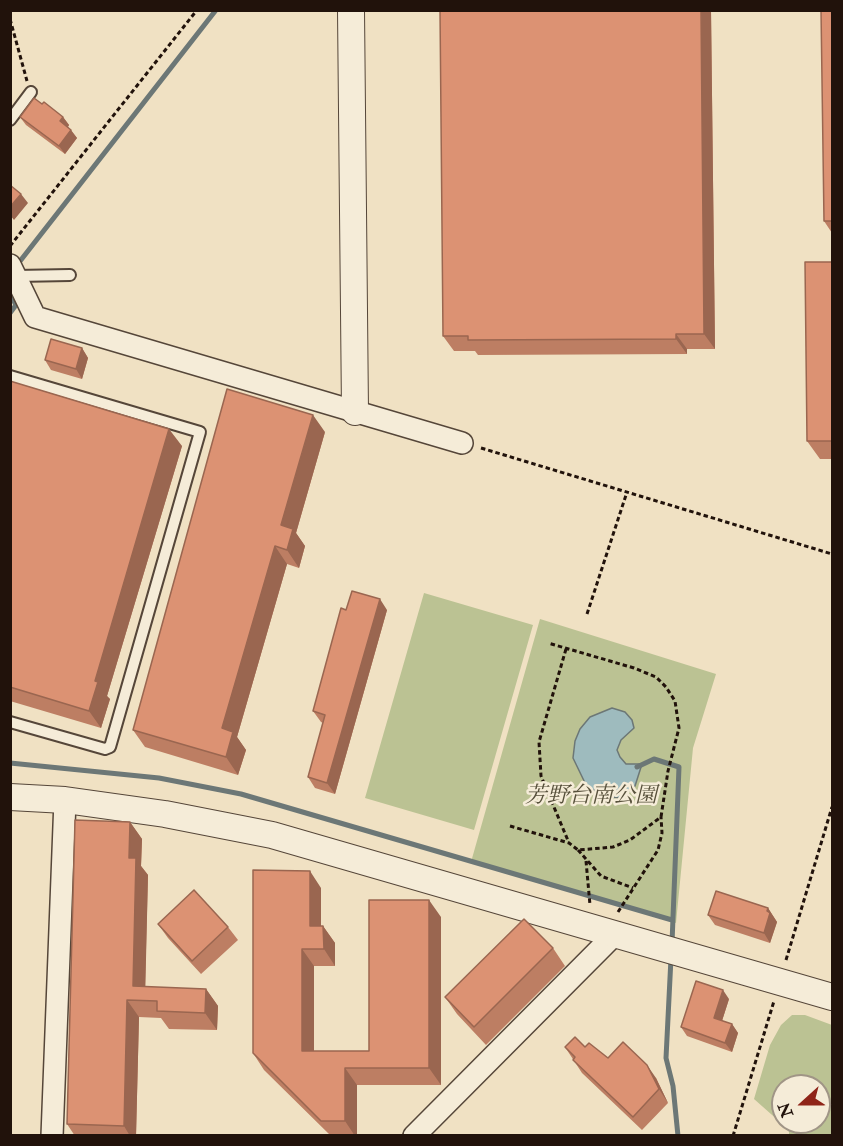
<!DOCTYPE html>
<html>
<head>
<meta charset="utf-8">
<style>
  body { margin:0 }
  #map { position:relative; width:843px; height:1146px; overflow:hidden; background:#f0e1c3; font-family:"IM FELL Double Pica",serif }
  canvas { display:block }
  .frame { position:absolute; inset:0; border:12px solid #21120b; pointer-events:none }
  .north { position:absolute; left:771px; top:1074px; width:60px; height:60px; box-sizing:border-box; background:#f5ecd8; border:2px solid #a09586; border-radius:50%; rotate:249deg; font-size:16px; font-weight:700; line-height:24px; text-align:center; color:#21120b }
  .north::after { content:''; display:block; margin:auto; width:21px; height:27px; background:#8f2418; clip-path:polygon(50% 0,100% 100%,50% 72%,0 100%) }
</style>
</head>
<body>
<div id="map">
<canvas width="843" height="1146"></canvas>
<div class="frame"></div>
<div class="north">N</div>
</div>
<script>
const context = document.querySelector('canvas').getContext('2d');
context.lineJoin = 'round';
function paint(path, color) { context.fillStyle = color; context.fill(path, 'evenodd'); }
const shape = rows => new Path2D(rows.map(r => 'M' + r).join(''));
function strokePath(path, color, width, dash) { context.strokeStyle = color; context.lineWidth = width; context.lineCap = dash ? 'butt' : 'round'; context.setLineDash(dash || []); context.stroke(path); }
function drawText(font, color, halo, rows, align = 'center') {
  context.font = font + ' "IM FELL Double Pica","Noto Serif JP",serif'; context.lineWidth = 5; context.setLineDash([]); context.textBaseline = 'middle'; context.strokeStyle = halo; context.fillStyle = color; for (const [text, x, y, turn = 0] of rows) {
    context.save(); context.translate(x, y); context.rotate((+turn || 0) * Math.PI / 180); context.textAlign = isNaN(turn) ? turn : align; if (halo) context.strokeText(text, 0, 0); context.fillText(text, 0, 0); context.restore();
  }
}
paint(shape([
  [424,593,533,625,474,830,365,798],
  [540,619,716,674,693,748,676,923,471,862],
  [792,1015,805,1015,832,1025,832,1135,789,1135,789,1130,754,1099,770,1045,781,1025],
  [783,1086,819,1086,819,1122,783,1122]
]), '#bbc293');
const water = shape([
  [612,708,625,712,632,720,634,728,621,740,617,750,620,757,626,764,642,764,635,786,621,798,609,797,587,787,573,758,575,741,580,729,590,717,612,708]
]);
paint(water, '#9ebbbe');
strokePath(water, '#6c7776', 1.5);
strokePath(shape([
  [17,265,216,10],
  [10,294,16,305,10,313],
  [10,763,159,778,241,794,672,920],
  [637,767,654,759,679,767,672,943],
  [671,958,666,1058,673,1086,678,1136]
]), '#6c7776', 5);
const service = shape([
  [10,120,31,92],
  [16,276,70,275],
  [10,376,200,432,110,747,105,749,10,722]
]);
const minor = shape([
  [10,265,35,317,462,443],
  [52,1136,65,800],
  [414,1136,616,933]
]);
const tertiary = shape([
  [351,10,355,412],
  [10,797,65,800,165,814,272,835,832,997]
]);
strokePath(service, '#554639', 14);
strokePath(minor, '#554639', 24);
strokePath(tertiary, '#554639', 28);
strokePath(shape([
  [10,19,27,81],
  [10,246,197,10],
  [481,448,832,554],
  [587,614,627,492],
  [566,649,539,742,541,776,569,843],
  [510,826,569,843,578,850,613,847,630,840,661,817,668,771,679,728,675,701,666,687,656,677,634,668,548,643],
  [578,850,601,876,633,888],
  [586,861,590,905],
  [618,912,658,850,662,833,661,817],
  [786,960,832,807],
  [733,1136,774,1001]
]), '#21120b', 3, [4.5, 3]);
strokePath(service, '#f5ecd8', 10);
strokePath(minor, '#f5ecd8', 21);
strokePath(tertiary, '#f5ecd8', 26);
paint(shape([
  [711,10,715,349,687,349,687,354,478,355,475,351,454,351,443,336],
  [832,10,832,233,824,221],
  [42,104,63,117,69,125,68,127,77,138,65,154,26,125,20,117],
  [832,262,832,459,820,459,807,441],
  [82,348,88,358,82,379,51,370,45,360],
  [10,381,182,446,107,696,110,699,101,728,10,701],
  [325,432,296,533,305,546,299,568,287,564,237,737,246,750,238,775,145,747,133,730],
  [346,610,387,610,335,794,315,788,308,777,323,723,321,722,313,711],
  [130,822,142,839,141,866,148,875,145,987,206,989,218,1006,217,1030,169,1029,161,1018,139,1017,136,1136,75,1136,67,1124],
  [321,888,321,926,323,926,335,943,335,966,314,966,314,1051,369,1051,441,917,441,1085,357,1085,357,1136,331,1136,264,1070,253,1053],
  [768,908,777,922,770,943,715,925,708,915],
  [158,924,228,927,238,940,201,974,168,938],
  [553,948,565,966,486,1045,457,1014,445,997],
  [729,999,722,1021,732,1024,738,1033,732,1052,687,1036,681,1027],
  [565,1047,585,1047,608,1058,656,1078,668,1103,642,1130,582,1073]
]), '#bd7e63');
paint(shape([
  [701,10,711,10,715,349,704,334],
  [63,117,69,125,66,130,60,121],
  [71,130,77,138,65,154,59,146],
  [21,194,28,203,14,220,10,215,10,207],
  [676,334,687,349,687,354,676,339],
  [82,348,88,358,82,379,76,369],
  [313,415,325,432,296,533,305,546,299,568,287,550,281,525],
  [169,429,182,446,107,696,110,699,101,728,89,711,95,681],
  [275,546,287,564,237,737,246,750,238,775,226,757,222,728],
  [380,599,387,610,335,794,327,783],
  [130,822,142,839,141,866,148,875,145,1001,133,986,129,858],
  [310,871,321,888,321,943,310,926],
  [429,900,441,917,441,1085,429,1068],
  [768,908,777,922,770,943,764,933],
  [323,926,335,943,335,966,324,949],
  [302,949,314,966,314,1068,302,1051],
  [206,989,218,1006,217,1030,205,1013],
  [723,990,729,999,720,1027,714,1018],
  [127,1000,139,1017,136,1136,130,1136,124,1126],
  [732,1024,738,1033,732,1052,725,1043],
  [647,1065,656,1078,668,1103,659,1089],
  [345,1068,357,1085,357,1136,355,1136,345,1121]
]), '#9a6650');
const building = shape([
  [440,10,701,10,704,334,676,334,676,339,468,340,468,336,443,336,440,10],
  [821,10,832,10,832,221,824,221,821,10],
  [34,98,42,104,44,102,63,117,60,121,71,130,59,146,20,117,34,98],
  [10,185,21,194,10,207,10,185],
  [805,262,832,262,832,441,807,441,805,262],
  [51,339,82,348,76,369,45,360,51,339],
  [10,381,169,429,95,681,98,682,89,711,10,687,10,381],
  [227,389,313,415,281,525,293,529,287,550,275,546,222,728,233,732,226,757,133,730,227,389],
  [352,591,380,599,327,783,308,777,325,715,313,711,341,608,346,610,352,591],
  [75,820,130,822,129,858,136,858,133,986,206,989,205,1013,157,1011,157,1001,127,1000,124,1126,67,1124,75,820],
  [253,870,310,871,310,926,323,926,324,949,302,949,302,1051,369,1051,369,900,429,900,429,1068,345,1068,345,1121,321,1121,253,1053,253,870],
  [194,890,228,927,192,961,158,924,194,890],
  [716,891,768,908,767,911,770,913,764,933,708,915,716,891],
  [524,919,553,948,474,1027,445,997,524,919],
  [696,981,723,990,714,1018,732,1024,725,1043,681,1027,696,981],
  [575,1037,585,1047,589,1043,608,1058,623,1042,647,1065,659,1089,633,1117,573,1060,575,1057,565,1047,575,1037]
]);
paint(building, '#dc9273');
strokePath(building, '#9a6650', 1.5);
drawText('italic 22px', '#57503b', '#f5ecd8', [
  ["芳野台南公園",591,797]
]);
</script>
</body>
</html>
